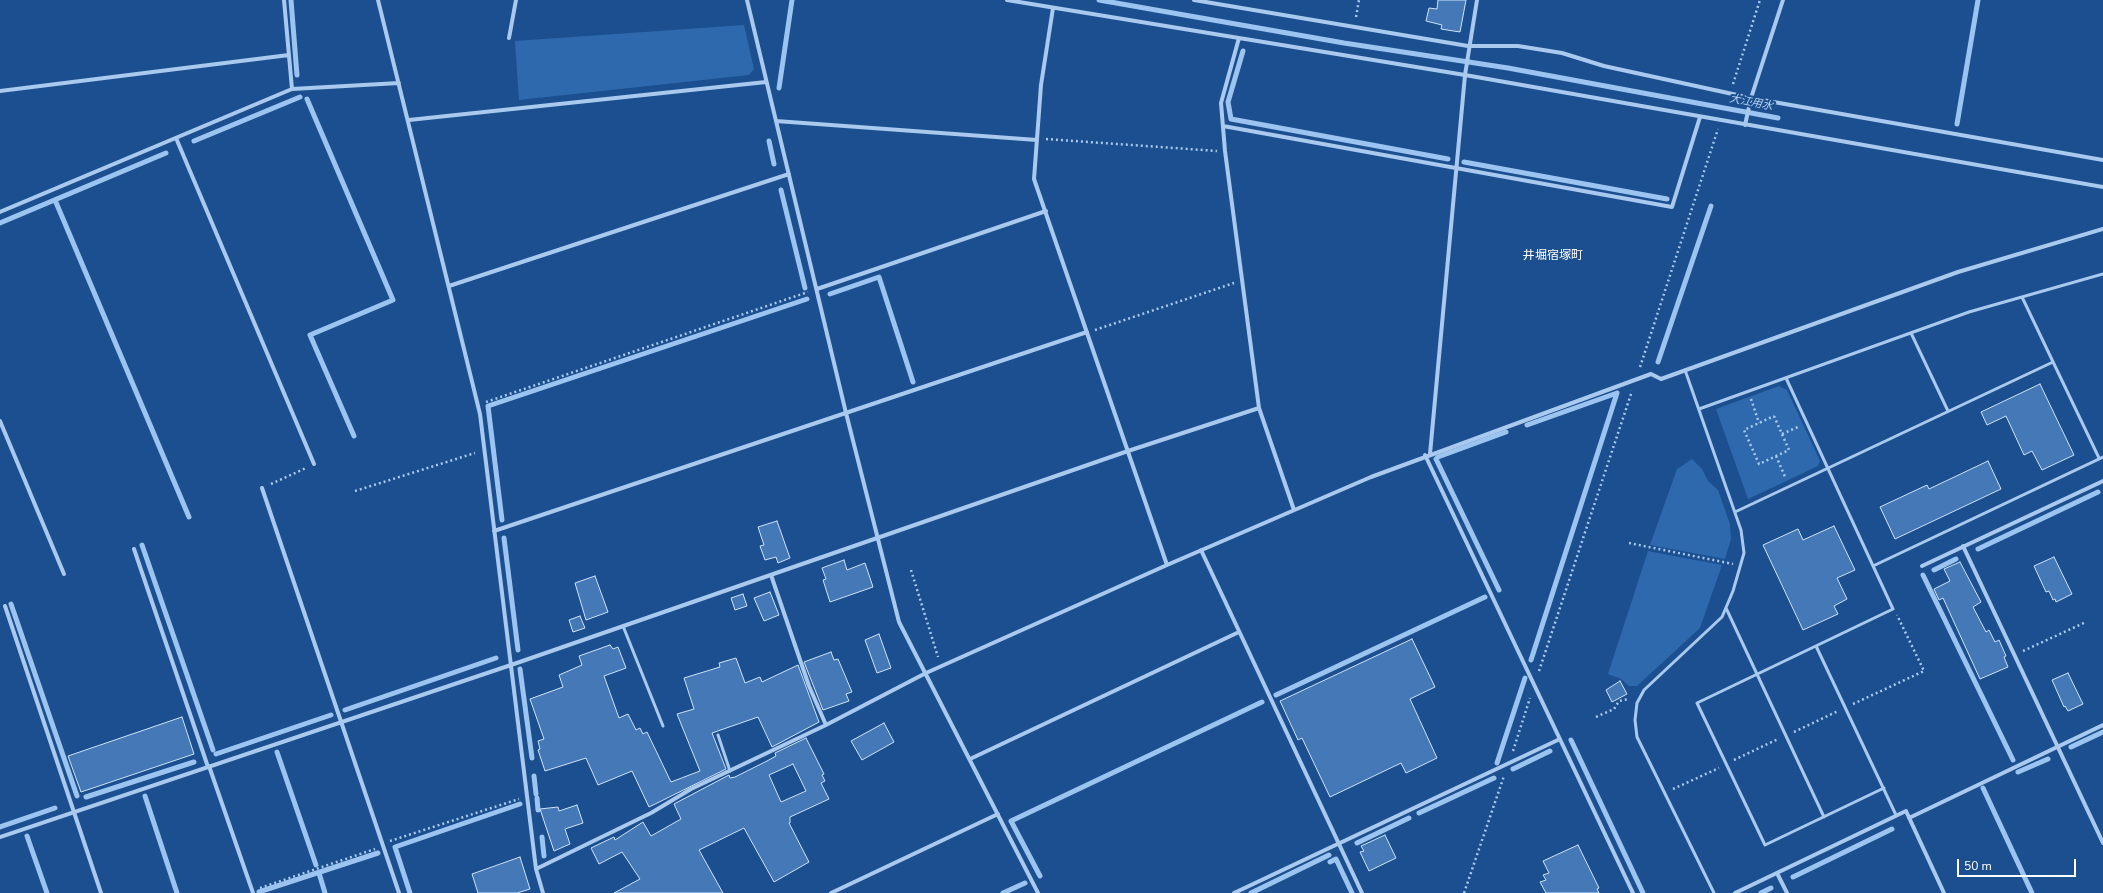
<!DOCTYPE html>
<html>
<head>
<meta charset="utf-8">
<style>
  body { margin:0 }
  #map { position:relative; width:2103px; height:893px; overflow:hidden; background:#1b4f8f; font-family:"Nunito Sans",sans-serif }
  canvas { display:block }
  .scale { position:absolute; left:1957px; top:859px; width:119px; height:18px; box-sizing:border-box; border:2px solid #fff; border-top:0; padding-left:5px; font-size:12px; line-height:14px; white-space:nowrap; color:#fff; -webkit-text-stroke:3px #1b4f8f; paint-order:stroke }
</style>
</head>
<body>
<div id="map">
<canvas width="2103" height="893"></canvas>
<div class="scale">50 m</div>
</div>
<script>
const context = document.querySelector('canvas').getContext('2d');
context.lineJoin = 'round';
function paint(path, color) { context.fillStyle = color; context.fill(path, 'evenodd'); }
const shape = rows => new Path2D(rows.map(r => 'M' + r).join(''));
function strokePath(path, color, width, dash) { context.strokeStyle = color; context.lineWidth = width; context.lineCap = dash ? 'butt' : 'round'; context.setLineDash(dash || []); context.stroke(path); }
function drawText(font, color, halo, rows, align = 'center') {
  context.font = font + ' "Nunito Sans","Noto Sans JP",sans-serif'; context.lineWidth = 4; context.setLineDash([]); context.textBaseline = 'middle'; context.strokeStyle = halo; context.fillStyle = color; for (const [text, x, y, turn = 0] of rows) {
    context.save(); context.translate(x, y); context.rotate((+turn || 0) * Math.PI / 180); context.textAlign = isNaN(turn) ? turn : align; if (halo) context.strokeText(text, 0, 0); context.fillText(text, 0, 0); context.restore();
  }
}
paint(shape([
  [744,25,754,69,749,75,519,100,515,41],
  [1779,386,1787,390,1820,461,1818,466,1748,499,1716,409],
  [1692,459,1702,469,1708,481,1718,490,1730,524,1731,539,1725,559,1650,545,1677,469],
  [1648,551,1722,565,1700,628,1637,686,1629,686,1621,679,1608,674]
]), '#2e69ad');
strokePath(shape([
  [291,0,297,75],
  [1099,0,1344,43,1508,68,1778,118],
  [1243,51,1228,102,1231,119,1448,159],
  [779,88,792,0],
  [307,99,393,300,310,335,354,436],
  [1957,124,1978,0],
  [194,141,300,97],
  [769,141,774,164],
  [1464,162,1667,199],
  [781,190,805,288],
  [55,200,189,517],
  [0,223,166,153],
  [830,294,879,277,913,382],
  [1658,362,1711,206],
  [1527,425,1617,393],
  [502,520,488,406,807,299],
  [504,538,518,650],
  [142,545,213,750],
  [1978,549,2098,492],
  [1934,570,1956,559],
  [1923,575,2013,760],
  [1499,590,1436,459,1438,457,1506,432],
  [11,604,77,796],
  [1531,660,1617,393],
  [520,669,532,758],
  [1276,695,1485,597],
  [345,710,496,658],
  [1571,740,1643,893],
  [2071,747,2103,732],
  [277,752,316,865],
  [216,754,331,715],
  [1497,763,1525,678],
  [1513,769,1550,751],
  [2018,772,2048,759],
  [534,776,536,794],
  [1983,788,2032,893],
  [145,796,177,893],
  [86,797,194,762],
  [537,798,538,810],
  [1419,813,1494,778],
  [0,827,55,808],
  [27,836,47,893],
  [542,837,544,856],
  [1357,843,1409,818],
  [1330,862,1336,859,1352,893],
  [319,873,325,893],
  [1040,876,1011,821,1262,702],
  [1793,877,1892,829],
  [259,892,378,853],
  [410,893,395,847,520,804],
  [1003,893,1025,883],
  [1251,893,1329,855],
  [1761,893,1771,888]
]), '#9cc4f0', 5);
const building = shape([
  [1438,0,1466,0,1460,32,1441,29,1442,25,1426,21,1429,8,1437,9,1438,0],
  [2040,384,2074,455,2042,470,2032,451,2024,455,2006,416,1987,425,1981,412,2040,384],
  [1988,461,2001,489,1895,539,1880,507,1927,485,1929,489,1988,461],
  [777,521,790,558,778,563,776,557,765,560,760,546,764,545,758,527,777,521],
  [1834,526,1855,570,1837,578,1847,599,1834,606,1838,614,1803,630,1763,545,1798,529,1803,540,1834,526],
  [2054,557,2072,594,2056,602,2055,599,2053,600,2049,591,2046,592,2034,566,2054,557],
  [844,560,847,570,865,563,873,587,830,602,823,580,826,579,822,568,844,560],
  [1960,562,1981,602,1973,607,1986,632,1989,630,1995,642,1999,640,2006,656,2004,657,2008,667,1980,679,1943,598,1939,600,1934,589,1950,581,1944,569,1960,562],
  [595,576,608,612,586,620,575,583,595,576],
  [770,592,779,615,764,621,754,598,770,592],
  [743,594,747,606,735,610,731,598,743,594],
  [580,616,585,628,573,632,569,620,580,616],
  [879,634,891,668,877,673,865,640,879,634],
  [1412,639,1435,687,1410,699,1437,758,1406,773,1401,763,1330,797,1302,738,1298,740,1280,701,1412,639],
  [610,645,613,649,618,647,626,668,604,676,619,718,628,714,636,730,640,728,643,734,647,732,671,782,700,771,677,714,694,709,684,678,720,667,719,663,736,658,745,683,760,677,762,682,798,665,819,722,772,747,758,717,712,733,726,769,649,807,632,771,598,785,586,758,545,771,538,750,540,749,538,741,544,739,530,699,563,687,559,675,582,665,579,656,610,645],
  [831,652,834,660,838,659,852,692,846,694,849,701,823,710,804,662,831,652],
  [2068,673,2083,704,2068,711,2065,706,2064,707,2052,680,2068,673],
  [1620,681,1627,694,1612,702,1606,690,1620,681],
  [182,717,194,754,81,792,68,756,182,717],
  [884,723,894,742,862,760,851,741,884,723],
  [806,738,824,774,822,775,825,781,821,783,829,799,790,817,790,823,789,823,809,862,774,882,744,828,699,850,723,893,614,893,640,879,622,852,599,864,591,848,614,837,615,840,643,822,651,836,681,819,674,804,729,775,730,778,735,777,767,761,776,756,775,753,806,738],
  [793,764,806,791,781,802,769,775,793,764],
  [577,805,583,823,565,829,570,844,554,851,540,809,558,807,559,811,577,805],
  [1385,835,1396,858,1369,871,1360,852,1364,851,1361,846,1385,835],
  [1578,845,1599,888,1597,889,1599,893,1546,893,1540,882,1546,880,1543,875,1549,873,1543,861,1578,845],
  [520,857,530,889,517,893,478,893,472,874,520,857]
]);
paint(building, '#4478b7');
strokePath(building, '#cfe3fa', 1);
strokePath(shape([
  [1356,17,1359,0],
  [1733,84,1760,0],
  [1046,139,1217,151],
  [1095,330,1234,283],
  [1640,367,1718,129],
  [1751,399,1759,423],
  [486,402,808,292],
  [1774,416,1789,450,1759,464,1744,430,1774,416],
  [1782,434,1798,427],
  [1776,456,1786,479],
  [271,484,306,468],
  [355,491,475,453],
  [1629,543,1733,564],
  [911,570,938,657],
  [2023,651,2086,622],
  [1539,671,1632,391],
  [1853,704,1924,671,1897,615],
  [1596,717,1614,709,1619,701,1629,699],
  [1794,732,1838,711],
  [1513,751,1530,698],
  [1734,760,1778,739],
  [1673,789,1719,768],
  [390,841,519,799],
  [260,888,375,849],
  [1464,893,1504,776]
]), '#a9c9ee', 2.5, [2, 3]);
strokePath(shape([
  [2022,297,2099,458],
  [1911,333,1948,411],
  [1685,370,1741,530,1744,553,1733,591,1722,617,1644,690,1637,703,1635,720,1637,737,1714,893],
  [1786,378,1893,609,1697,703,1765,845,1884,788],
  [1699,409,1969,312,2103,274],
  [1735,512,2053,362],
  [1873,566,2103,457],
  [1726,608,1824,817],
  [623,626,663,726],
  [1816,646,1896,815],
  [718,735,730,771]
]), '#a9c9ee', 3);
strokePath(shape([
  [284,0,292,89],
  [378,0,480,414,536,869,543,893],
  [747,0,846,413,899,622,1038,893],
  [1007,0,1465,75,2103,187],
  [1194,0,1468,46,1518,46,1562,53,1604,66,1751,98,2103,160],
  [1053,8,1041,85,1034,179,1167,565],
  [509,38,516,0],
  [1239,38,1221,103,1225,151,1259,408,1294,510],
  [0,91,289,55],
  [409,120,766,82],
  [776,121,1037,140],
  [1745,125,1751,98,1783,0],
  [1223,126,1672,207,1700,117],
  [176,138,314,464],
  [0,212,292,89,399,83],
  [449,286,789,174],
  [817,289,1046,211],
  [0,421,64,574],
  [1430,454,1465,75,1477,0],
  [1425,455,1633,893],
  [262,488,399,893],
  [494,531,1087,332],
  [1963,546,2103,843],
  [134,549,208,767],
  [1201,550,1362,893],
  [1922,566,2103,481],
  [771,575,809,686,826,725],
  [5,606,101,893],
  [970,759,1239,632],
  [209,766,253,893],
  [1909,818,2103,725],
  [0,837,511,665,1128,451,1259,408],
  [536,869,651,813,691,789,826,725,926,673,1167,565,1371,477,1651,374,1661,379,1958,272,2103,229],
  [1777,873,1787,893],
  [831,893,998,814],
  [1234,893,1560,739],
  [1735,893,1906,811,1944,893]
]), '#a9c9ee', 4);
drawText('italic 11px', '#b5d3f5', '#1b4f8f', [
  ["大江用水",1751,103,11]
]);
drawText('12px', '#fff', '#1b4f8f', [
  ["井堀宿塚町",1553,256]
]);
</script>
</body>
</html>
